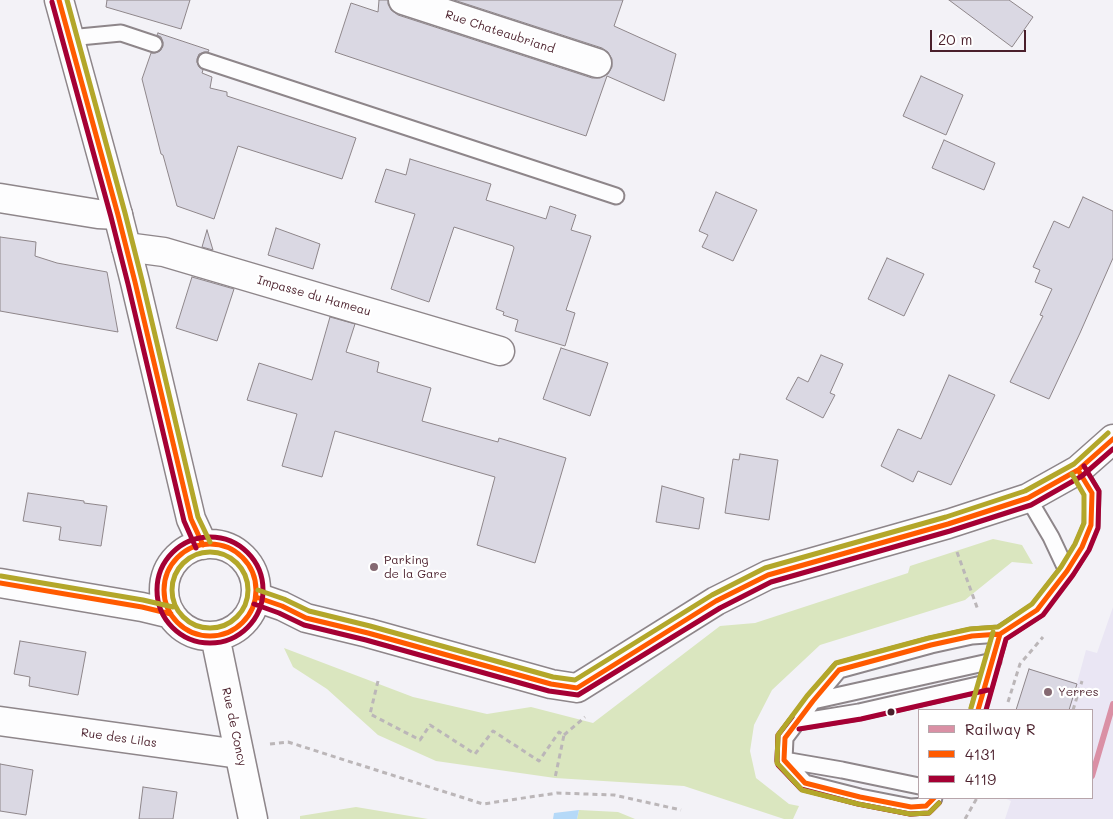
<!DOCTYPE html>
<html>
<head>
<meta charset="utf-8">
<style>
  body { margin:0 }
  #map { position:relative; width:1113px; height:819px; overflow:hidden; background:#f3f2f7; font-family:Mali,sans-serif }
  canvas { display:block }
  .legend { position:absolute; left:918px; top:709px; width:175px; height:90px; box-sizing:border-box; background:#fff; border:1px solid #b7a5aa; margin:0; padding:6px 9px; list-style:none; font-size:15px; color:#4a1f2b }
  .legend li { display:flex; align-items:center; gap:10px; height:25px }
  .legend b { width:25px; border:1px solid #b7a5aa }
  .scale { position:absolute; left:930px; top:30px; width:96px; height:22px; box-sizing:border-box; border:2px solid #4a1f2b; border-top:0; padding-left:6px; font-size:15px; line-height:18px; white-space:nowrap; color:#4a1f2b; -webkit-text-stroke:4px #fff; paint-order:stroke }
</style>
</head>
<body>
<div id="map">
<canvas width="1113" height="819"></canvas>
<ul class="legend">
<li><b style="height:6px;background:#da90a5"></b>Railway R</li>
<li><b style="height:6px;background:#ff5a00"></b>4131</li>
<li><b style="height:6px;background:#a50034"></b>4119</li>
</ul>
<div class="scale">20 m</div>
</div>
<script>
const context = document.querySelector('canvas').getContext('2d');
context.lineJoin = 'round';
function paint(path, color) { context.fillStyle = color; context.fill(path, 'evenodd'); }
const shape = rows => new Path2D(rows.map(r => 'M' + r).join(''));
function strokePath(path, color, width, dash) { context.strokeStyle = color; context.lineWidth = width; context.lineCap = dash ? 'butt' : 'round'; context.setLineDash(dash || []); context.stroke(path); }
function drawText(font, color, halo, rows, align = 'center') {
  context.font = font + ' Mali,sans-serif'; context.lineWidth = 4.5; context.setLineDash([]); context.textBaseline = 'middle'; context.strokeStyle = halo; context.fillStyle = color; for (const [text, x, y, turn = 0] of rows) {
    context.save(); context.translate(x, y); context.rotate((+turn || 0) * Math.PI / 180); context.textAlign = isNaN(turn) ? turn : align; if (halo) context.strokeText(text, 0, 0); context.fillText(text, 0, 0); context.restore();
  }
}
paint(shape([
  [1113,607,1113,819,1005,819,1011,801,1004,798,1092,798,1092,710,1016,710,1029,669,1077,683,1086,650,1097,653]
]), '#eae6f4');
paint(shape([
  [993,539,1022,545,1033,564,1012,562,965,600,820,645,772,690,754,725,750,751,756,778,789,804,799,806,793,819,784,819,684,786,555,778,436,761,378,735,327,689,293,667,284,648,413,697,487,714,531,707,593,723,720,626,755,623,908,573,910,566],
  [356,807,428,819,300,819,300,816],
  [579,810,618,812,635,819,577,819]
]), '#dae6bf');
paint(shape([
  [579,810,577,819,553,819,554,813]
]), '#b5d9f8');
const building = shape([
  [107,0,190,0,181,29,106,7,107,0],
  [379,0,388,0,388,4,391,10,398,15,592,78,600,78,608,74,612,67,612,59,608,52,602,48,454,0,623,0,614,26,676,54,664,101,607,76,586,136,335,52,351,3,378,12,379,0],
  [949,0,1009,0,1033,17,1012,47,949,0],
  [158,33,209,50,208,52,204,52,199,54,197,59,197,62,199,67,203,70,202,73,212,77,210,88,227,92,227,96,356,138,342,179,238,146,214,219,177,206,163,155,161,154,142,79,151,53,155,53,160,51,163,46,163,42,161,37,157,35,158,33],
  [921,76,963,95,946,135,903,116,921,76],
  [944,140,995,163,984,190,932,168,944,140],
  [410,159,491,184,486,200,546,219,550,206,576,215,571,230,591,236,566,310,575,313,565,346,515,331,518,320,503,315,504,312,496,309,514,248,513,246,454,227,429,302,391,289,415,214,375,202,386,169,406,175,410,159],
  [716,192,757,210,733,261,702,247,708,235,699,231,716,192],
  [1083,197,1113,211,1113,258,1080,333,1049,399,1010,382,1043,316,1040,315,1052,289,1035,282,1040,270,1033,267,1054,221,1069,228,1083,197],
  [276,228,320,244,313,269,268,255,276,228],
  [207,230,213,250,202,247,207,230],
  [0,237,36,242,35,256,57,263,107,272,118,332,0,311,0,237],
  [887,258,924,274,904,316,868,299,887,258],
  [192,277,234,289,217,341,176,328,192,277],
  [330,317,355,324,346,352,379,362,377,372,431,388,422,421,498,442,499,438,566,458,535,563,477,545,495,477,335,431,322,477,282,466,297,414,247,400,259,363,312,380,330,317],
  [561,348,608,363,590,416,543,399,561,348],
  [821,355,843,364,830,393,835,395,823,418,786,399,798,377,808,382,821,355],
  [949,375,995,395,951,485,918,471,913,482,881,466,898,429,921,439,949,375],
  [740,454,778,460,769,520,725,513,733,459,739,460,740,454],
  [662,486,704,498,699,529,656,522,662,486],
  [28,493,84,501,84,503,107,506,101,546,59,540,61,527,23,521,28,493],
  [20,641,86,652,78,695,29,686,30,677,14,674,20,641],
  [1029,669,1077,684,1069,710,1016,710,1029,669],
  [0,764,33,770,26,815,0,811,0,764],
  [143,787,177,792,173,819,139,819,143,787]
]);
paint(building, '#dad8e3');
strokePath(building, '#8e868a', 1);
const service = shape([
  [69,38,121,33,154,44],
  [206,61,616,196],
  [1028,498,1051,537,1067,571],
  [813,701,993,661],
  [978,710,1000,634],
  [798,722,859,712,986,683],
  [784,760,842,770,919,786],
  [934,798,926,806,911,807,860,797,805,783,784,760,785,738,813,701,839,670,931,645,972,636,1000,634,1037,610,1067,571,1082,547,1091,525,1092,493,1078,470]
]);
const minor = shape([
  [403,0,597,63],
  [0,198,98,214,118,215],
  [126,247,164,252,500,351],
  [256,597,282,606,306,618,368,633,551,684,577,688,716,601,768,575,948,524,1028,498,1078,470,1113,439],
  [0,721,239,754]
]);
const tertiary = shape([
  [59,0,118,215,135,282,191,519,203,545],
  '164 590a46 46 0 1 1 92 0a46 46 0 1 1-92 0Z',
  [0,583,142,607,171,614],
  [215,636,253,819]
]);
strokePath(service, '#8e868a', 19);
strokePath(minor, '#8e868a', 31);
strokePath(tertiary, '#8e868a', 31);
strokePath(shape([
  [957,552,978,610],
  [378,681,370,714,420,740,430,725,475,754,493,731,539,761,559,732,564,735,555,778],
  [1008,702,1020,664,1043,637],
  [1073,710,1082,681],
  [564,735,585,717],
  [270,744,288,742,483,804,557,793,614,795,681,810],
  [965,819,977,798]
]), '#bbb6b8', 3, [5, 4]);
strokePath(service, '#fdfdfe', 15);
strokePath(minor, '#fdfdfe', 28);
strokePath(tertiary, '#fdfdfe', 28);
strokePath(shape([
  [59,0,118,215,135,282,191,519,203,545],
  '164 590a46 46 0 1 1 92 0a46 46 0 1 1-92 0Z',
  [0,583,142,607,171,614],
  [256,597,282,606,306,618,368,633,551,684,577,688,716,601,768,575,948,524,1028,498,1078,470,1113,439],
  [978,710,1000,634],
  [934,798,926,806,911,807,860,797,805,783,784,760,785,738,813,701,839,670,931,645,972,636,1000,634,1037,610,1067,571,1082,547,1091,525,1092,493,1078,470]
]), '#ff5a00', 5);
strokePath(shape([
  [52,2,111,217,128,284,184,521,196,548],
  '157 590a53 53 0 1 1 106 0a53 53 0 1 1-106 0Z',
  [254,604,279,613,304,625,366,640,549,691,578,695,720,608,771,582,950,531,1031,505,1082,476,1113,449],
  [986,710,1006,639,1043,615,1073,575,1089,550,1098,528,1099,491,1084,466],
  [792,717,778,735,777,761,778,765,801,789,858,804,910,814,929,813,939,803],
  [799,729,861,719,988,690]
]), '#a50034', 5);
strokePath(shape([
  [67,0,125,213,142,280,198,517,210,542],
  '172 590a38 38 0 1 1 76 0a38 38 0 1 1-76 0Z',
  [1,576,143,600,173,607],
  [258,590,284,599,309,611,370,626,553,677,575,680,712,595,765,568,946,517,1025,491,1074,464,1108,433],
  [971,708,993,632],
  [939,803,929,813,910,814,858,804,802,790,777,763,778,735,807,696,836,663,929,638,970,629,998,627,1032,604,1061,567,1075,544,1084,523,1084,495,1072,474]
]), '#b3a72a', 5);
strokePath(shape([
  [1092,776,1113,704]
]), '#da90a5', 6);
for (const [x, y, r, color] of [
  [374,567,5,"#856972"],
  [1048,692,5,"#856972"],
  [891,712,4.5,"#4a1f2b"]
]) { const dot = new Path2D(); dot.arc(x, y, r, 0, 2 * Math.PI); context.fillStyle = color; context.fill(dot); strokePath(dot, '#fff', 2); }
drawText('12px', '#4a1f2b', '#fff', [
  ["Rue Chateaubriand",500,32,18],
  ["Impasse du Hameau",314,296,16],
  ["Rue de Concy",234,727,78],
  ["Rue des Lilas",119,738,8]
]);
drawText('12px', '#4a1f2b', '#fff', [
  ["Parking",384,560],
  ["de la Gare",384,574],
  ["Yerres",1058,692]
], 'left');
</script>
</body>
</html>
